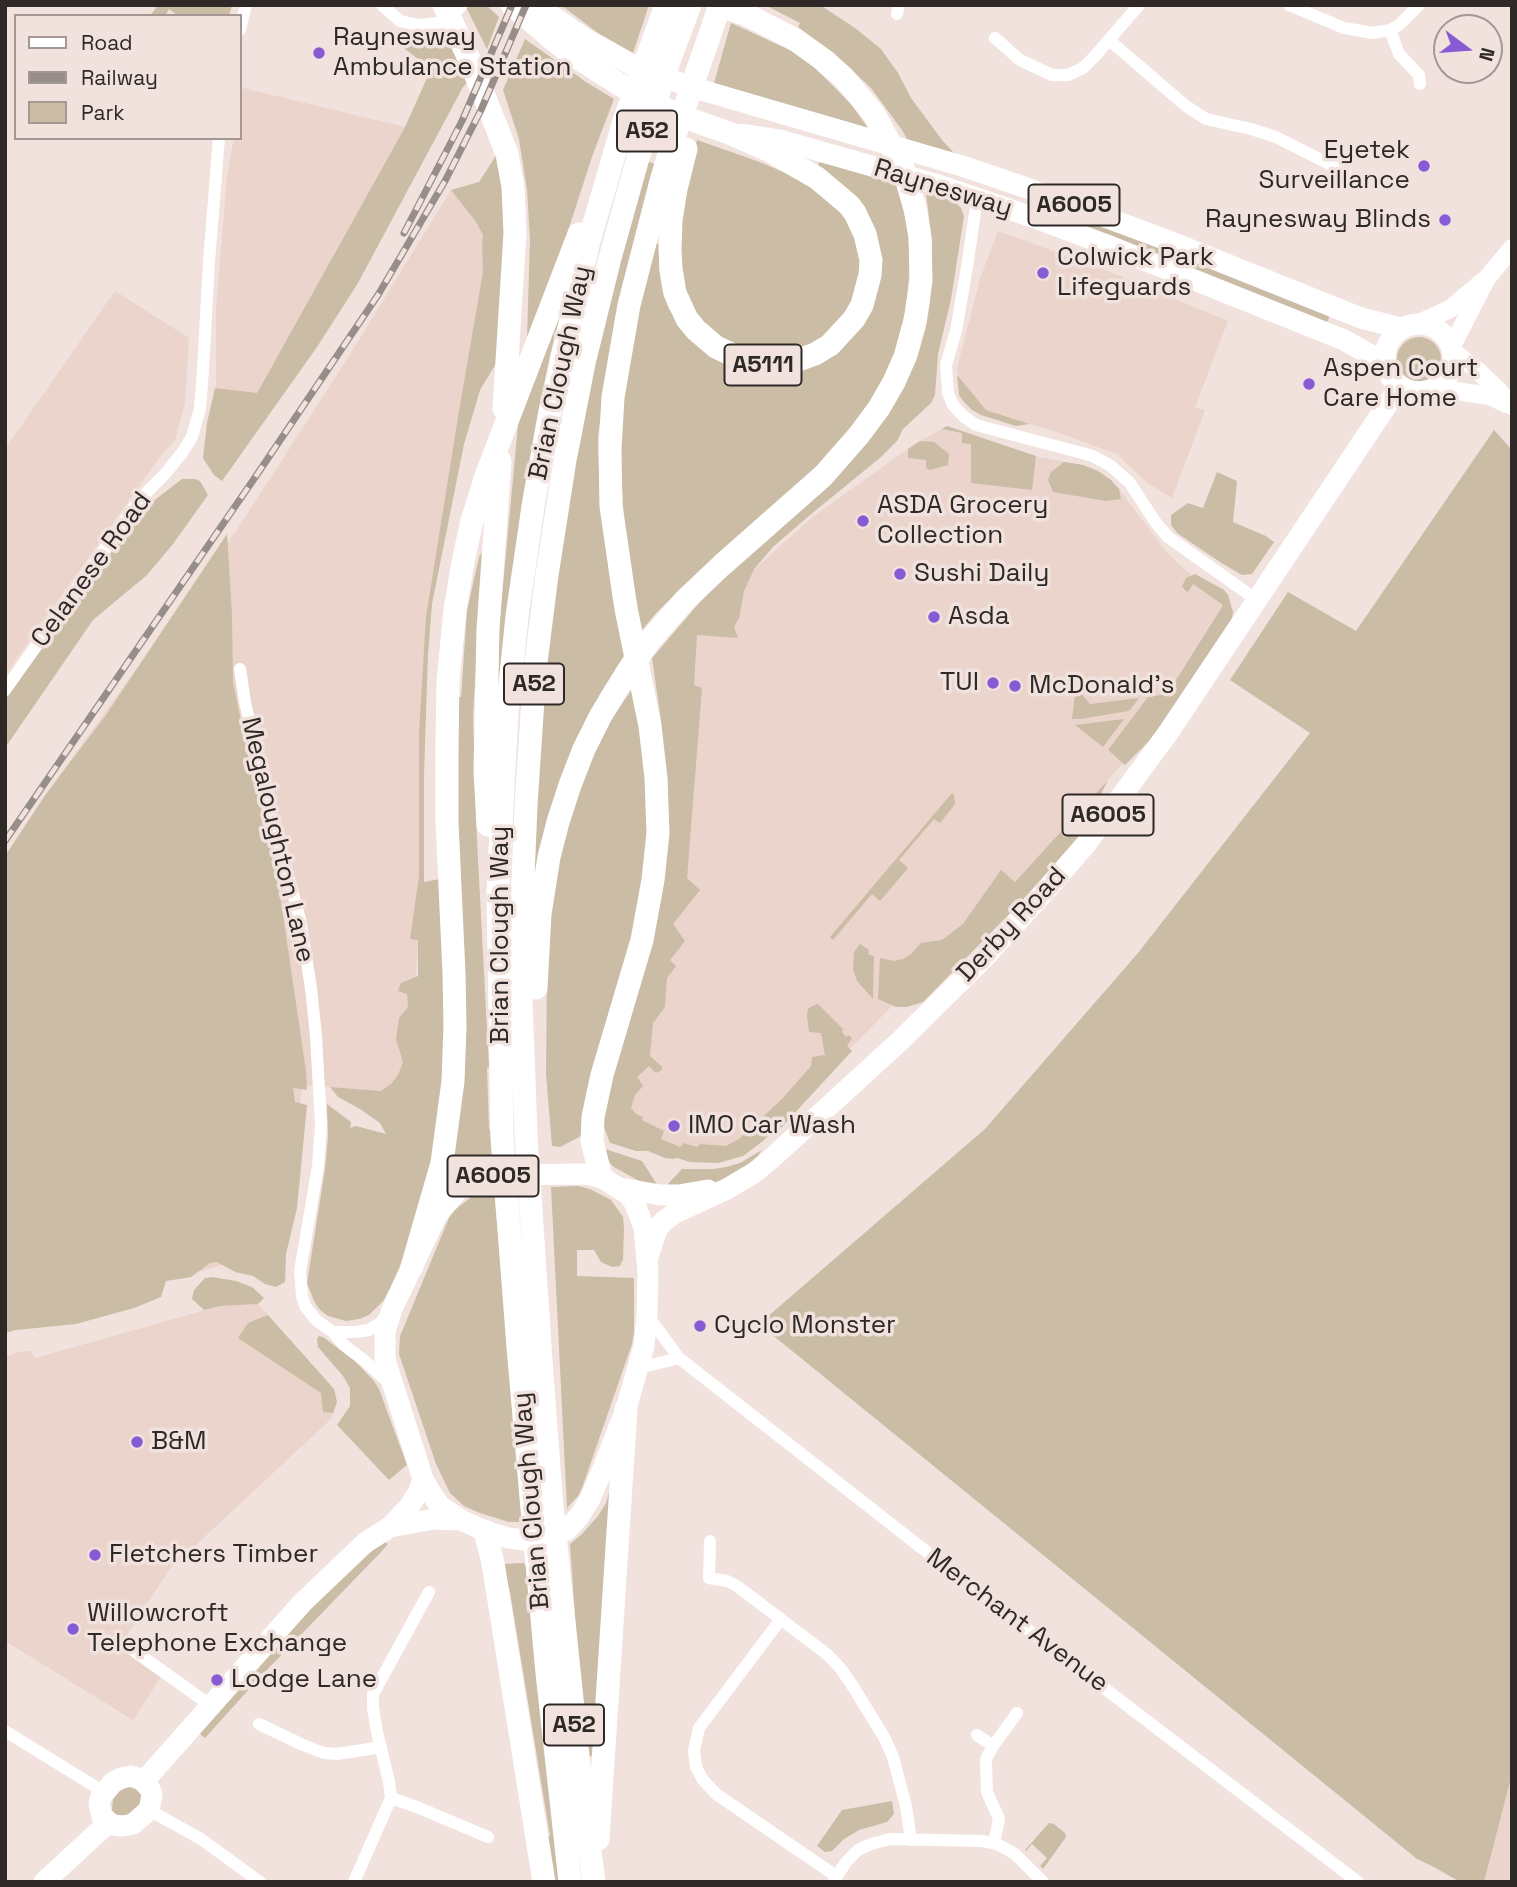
<!DOCTYPE html>
<html>
<head>
<meta charset="utf-8">
<style>
  body { margin:0 }
  #map { position:relative; width:1517px; height:1887px; overflow:hidden; background:#f1e2dd; font-family:"Space Grotesk",sans-serif }
  canvas { display:block }
  .frame { position:absolute; inset:0; border:7px solid #2e2927; pointer-events:none }
  .legend { position:absolute; left:14px; top:14px; width:228px; height:126px; box-sizing:border-box; background:#f1e2dd; border:2px solid #a39894; margin:0; padding:9px 12px; list-style:none; font-size:21px; color:#2e2927 }
  .legend li { display:flex; align-items:center; gap:14px; height:35px }
  .legend b { width:35px; border:2px solid #a39894 }
  .north { position:absolute; left:1433px; top:14px; width:70px; height:70px; box-sizing:border-box; background:#f1e2dd; border:2px solid #a39894; border-radius:50%; rotate:106deg; font-size:19px; font-weight:700; line-height:28px; text-align:center; color:#2e2927 }
  .north::after { content:''; display:block; margin:auto; width:24px; height:32px; background:#865bd4; clip-path:polygon(50% 0,100% 100%,50% 72%,0 100%) }
</style>
</head>
<body>
<div id="map">
<canvas width="1517" height="1887"></canvas>
<div class="frame"></div>
<ul class="legend">
<li><b style="height:9px;background:#fff"></b>Road</li>
<li><b style="height:9px;background:#978d89"></b>Railway</li>
<li><b style="height:19px;background:#cabca5"></b>Park</li>
</ul>
<div class="north">N</div>
</div>
<script>
const context = document.querySelector('canvas').getContext('2d');
context.lineJoin = 'round';
function paint(path, color) { context.fillStyle = color; context.fill(path, 'evenodd'); }
const shape = rows => new Path2D(rows.map(r => 'M' + r).join(''));
function strokePath(path, color, width, dash) { context.strokeStyle = color; context.lineWidth = width; context.lineCap = dash ? 'butt' : 'round'; context.setLineDash(dash || []); context.stroke(path); }
function drawText(font, color, halo, rows, align = 'center') {
  context.font = font + ' "Space Grotesk",sans-serif'; context.lineWidth = 7; context.setLineDash([]); context.textBaseline = 'middle'; context.strokeStyle = halo; context.fillStyle = color; for (const [text, x, y, turn = 0] of rows) {
    context.save(); context.translate(x, y); context.rotate((+turn || 0) * Math.PI / 180); context.textAlign = isNaN(turn) ? turn : align; if (halo) context.strokeText(text, 0, 0); context.fillText(text, 0, 0); context.restore();
  }
}
paint(shape([
  [243,88,405,127,250,405,216,402,216,309,227,177,234,138,240,138,240,107],
  [451,190,476,222,498,260,492,350,464,444,426,617,423,874,410,1057,405,1093,302,1085,283,1259,224,1264,189,1275,5,856,46,794,236,531,344,364],
  [998,231,1108,271,1228,321,1195,407,1205,410,1172,498,1146,482,1117,454,1051,430,1017,421,986,410,962,392,957,368,981,276],
  [115,291,189,338,185,404,175,440,160,457,5,675,5,449],
  [947,426,1028,455,1083,465,1098,471,1111,480,1119,489,1167,553,1223,604,1122,764,1038,858,760,1140,730,1154,660,1153,625,1099,667,942,695,633,743,579,814,516,915,444],
  [258,1304,334,1389,337,1402,331,1419,169,1570,119,1647,161,1677,133,1720,5,1641,5,1357,18,1352,31,1351,35,1358,220,1306],
  [1512,1774,1512,1882,1484,1882]
]), '#ead4cc');
paint(shape([
  [158,5,232,5,229,16,178,16,169,9,165,16,150,16],
  [465,5,486,5,499,17,487,49],
  [561,5,649,5,633,53,598,33],
  [765,5,820,5,855,28,881,49,898,73,911,98,942,140,954,153,963,158,908,141,902,130,871,88,834,53,798,27,800,23],
  [731,23,794,52,815,68,851,104,870,131,714,83],
  [450,30,473,82,467,83,463,87,358,283,317,347,222,481,214,475,203,458,207,423,215,388,257,393,405,127,431,69,401,46,397,42,399,38,406,34,434,36],
  [525,39,586,82,614,99,593,154,561,252,527,338,530,240,527,190,519,139,503,90],
  [697,140,757,161,805,181,825,196,847,219,861,254,859,282,851,305,830,332,819,341,789,353,758,355,716,338,688,304,677,241,686,188],
  [497,154,502,177,505,216,497,362,480,390,464,444,432,604,428,654,424,774,424,882,440,879,446,1054,436,1155,405,1255,390,1288,384,1300,369,1315,359,1319,346,1321,328,1316,320,1310,314,1301,307,1283,325,1169,328,1137,327,1104,351,1122,350,1128,356,1126,386,1134,380,1123,360,1109,338,1097,330,1087,381,1091,391,1084,398,1075,403,1062,396,1039,399,1018,408,1007,407,994,398,991,401,983,418,976,418,940,410,939,419,876,419,732,426,617,459,411,483,272,482,245,483,235,476,222,451,190,479,182],
  [820,160,896,182,908,229,910,265,906,309,893,359,885,378,858,423,813,473,681,589,657,612,642,630,625,541,620,454,626,373,639,305,655,243,659,244,659,268,662,289,668,307,678,324,751,372,770,375,805,366,880,272,818,166],
  [647,161,657,165,605,389,598,436,600,503,613,599,627,651,600,694,576,744,539,876,533,876,545,668,563,524,597,346],
  [926,192,951,199,961,208,964,216,951,299,938,354,935,395,931,403,903,429,897,441,881,457,810,515,774,546,754,569,744,591,739,618,734,627,738,638,697,635,694,685,702,688,687,878,700,890,673,924,685,941,670,960,676,966,667,978,665,1007,653,1023,650,1056,662,1067,662,1070,656,1073,649,1066,637,1077,643,1086,635,1095,631,1108,636,1114,643,1117,642,1120,664,1131,661,1139,680,1147,684,1143,697,1147,700,1144,726,1146,739,1139,782,1099,811,1066,812,1057,825,1055,821,1033,809,1032,807,1017,808,1009,812,1006,818,1004,843,1029,842,1032,846,1037,849,1035,852,1038,847,1046,852,1051,779,1130,770,1134,763,1141,743,1156,718,1163,690,1162,677,1158,673,1159,665,1158,648,1151,636,1151,617,1145,610,1143,602,1122,608,1090,650,946,661,899,667,844,665,778,661,721,652,658,700,602,738,564,836,477,863,447,896,401,918,356,926,327,930,303,932,243],
  [1047,203,1330,315,1325,327,1043,214],
  [570,276,550,355,535,432,499,713,494,681,520,404],
  '1397 359a22 22 0 1 1 44 0a22 22 0 1 1-44 0Z',
  [957,375,986,410,1029,424,1016,426,981,415,972,410,964,402,959,395],
  [947,426,1036,456,1032,490,971,483,971,444,962,443,962,433,942,429],
  [1494,430,1512,450,1512,1774,1484,1882,1460,1882,1434,1867,1417,1859,759,1324,985,1129,1138,953,1310,733,1230,680,1288,592,1356,631],
  [920,441,934,442,949,454,948,465,930,470,926,468,926,460,908,458,908,449],
  [1064,462,1083,465,1098,471,1111,480,1119,489,1121,499,1106,501,1053,492,1048,480,1051,472],
  [1217,472,1237,481,1233,522,1266,536,1274,542,1252,574,1242,575,1220,562,1177,533,1171,525,1171,515,1188,503,1203,508],
  [182,479,195,479,200,481,208,495,173,544,147,575,93,620,5,748,5,700,143,509],
  [227,534,232,615,233,682,249,761,268,835,281,902,306,1071,307,1090,293,1088,295,1102,307,1105,297,1208,286,1254,285,1282,276,1287,265,1284,253,1276,235,1272,217,1262,210,1263,191,1277,166,1281,161,1297,134,1308,76,1324,16,1330,5,1333,5,856,46,794,106,715],
  [484,549,473,714,477,840,489,1067,487,1068,489,1129,490,1130,493,1162,468,1169,458,1173,451,1179,449,1178,457,839,459,697,461,697,467,611,479,557],
  [1195,574,1224,590,1228,595,1233,612,1232,619,1151,739,1125,765,1108,750,1148,697,1167,694,1223,605,1193,584,1188,592,1185,590,1182,586,1186,578],
  [1076,686,1077,689,1090,704,1139,698,1129,711,1080,719,1072,719],
  [632,689,640,727,645,776,648,833,643,890,585,1134,560,1147,552,1146,546,1074,547,970,553,882,576,791,607,726],
  [1124,719,1103,747,1075,725],
  [1108,780,1081,834,1020,903,923,1002,907,1007,896,1007,878,999,880,958,894,961,903,959,911,954,921,943,942,940,963,924,1001,870,1015,882],
  [952,793,954,795,955,804,940,823,934,819,899,860,908,868,880,901,872,894,833,940,830,937],
  [860,944,869,950,868,954,874,956,873,999,857,981,853,969,854,952],
  [602,1148,642,1161,658,1186,639,1181,614,1167,608,1161],
  [762,1150,755,1160,721,1180,706,1185,666,1186,682,1169,714,1169,726,1167,740,1163],
  [578,1186,590,1189,611,1200,623,1217,624,1229,623,1259,620,1266,612,1267,601,1262,594,1250,577,1250,577,1276,634,1278,634,1332,632,1344,582,1488,578,1496,567,1508,551,1187],
  [494,1189,523,1522,509,1522,480,1513,464,1506,450,1493,436,1464,399,1354,400,1336,403,1329,451,1213,470,1198],
  [212,1277,236,1281,252,1287,264,1298,258,1304,220,1306,204,1310,192,1299,194,1290,205,1278],
  [268,1315,334,1389,337,1402,333,1413,323,1412,321,1393,238,1338,248,1323],
  [319,1336,323,1337,355,1361,374,1381,379,1389,407,1465,389,1480,337,1425,350,1406,350,1388,343,1376,318,1347,317,1339],
  [610,1489,593,1755,589,1757,577,1644,570,1544,581,1535,598,1516,606,1503],
  [385,1542,388,1544,381,1552,261,1676,205,1738,198,1732,343,1574,365,1556],
  [524,1563,526,1567,559,1882,554,1882,546,1837,550,1836,510,1592,502,1564],
  [129,1787,141,1791,142,1803,132,1815,120,1816,115,1814,112,1810,113,1799,121,1790],
  [892,1801,894,1814,887,1822,859,1830,844,1839,832,1851,825,1852,817,1846,842,1810],
  [1049,1823,1054,1824,1065,1833,1066,1837,1043,1869,1040,1866,1047,1858,1032,1844,1026,1851,1025,1850]
]), '#cabca5');
strokePath(shape([
  [382,5,400,21,419,25,438,23,452,17,462,5],
  [1289,5,1344,28,1373,33,1390,30,1399,25,1419,5],
  [897,14,899,5],
  [240,29,246,5],
  [1390,30,1399,54,1419,75,1420,84],
  [995,38,1020,60,1052,75,1068,75,1083,68,1095,56,1139,5],
  [1109,40,1186,106,1206,119,1251,129,1276,137,1331,165,1356,182],
  [977,199,967,267,956,331,946,365,948,393,953,405,963,416,976,425,1093,456,1111,466,1130,483,1156,523,1168,537,1257,600],
  [240,669,245,702,265,792,300,919,311,988,316,1036,321,1125,318,1166,300,1271,302,1296,305,1306,316,1320,333,1332,344,1345,366,1362,389,1383],
  [5,690,140,499,165,474,182,453,192,437,200,409,203,370,209,261,219,138],
  [648,1316,679,1358,960,1578,1358,1882],
  [333,1332,355,1332,369,1330,380,1323,387,1315],
  [639,1368,679,1358],
  [710,1541,709,1578,727,1581,737,1586,828,1655,841,1669,852,1685,884,1737,893,1757,906,1806,911,1840],
  [781,1619,699,1728,694,1750,696,1767,703,1780,716,1794,836,1876],
  [123,1643,210,1705],
  [259,1724,303,1745,324,1753,337,1754,381,1747],
  [5,1731,104,1792],
  [977,1735,993,1746],
  [391,1798,417,1807,488,1837],
  [149,1810,201,1839,260,1882],
  [994,1843,999,1819,987,1792,986,1759,993,1746,1017,1713],
  [834,1881,846,1862,858,1850,871,1844,890,1839,982,1841,997,1844,1015,1854,1043,1882],
  [354,1882,391,1798,389,1782,377,1732,373,1708,373,1694,429,1592]
]), '#fff', 12);
strokePath(shape([
  [1419,323,1450,309,1483,281],
  [1451,348,1487,278,1512,248],
  [1452,351,1476,369,1497,389,1512,406],
  [1436,388,1490,396,1506,404]
]), '#fff', 18);
strokePath(shape([
  [536,5,584,38,634,66,691,87,962,166,1024,187,1169,241,1361,318,1401,328],
  [742,134,780,140,935,184,1035,218,1107,245,1344,340,1385,363],
  '1385 358a34 34 0 1 1 68 0a34 34 0 1 1-68 0Z',
  [583,1174,601,1177,628,1194,634,1202,644,1227,648,1272,647,1315,644,1346,626,1409,603,1468,590,1499,580,1515,567,1530,546,1540,525,1540,508,1538,485,1531,461,1520,440,1506,431,1493,423,1479,385,1360,385,1332,392,1309,437,1215,458,1190,477,1179,494,1175,583,1174],
  [620,1188,660,1195,679,1195,708,1190],
  [648,1257,657,1229,664,1221,675,1213,727,1189,754,1173,772,1158,900,1041,984,958,1050,886,1086,844,1168,733,1399,387],
  [390,1527,409,1507,419,1491,423,1479],
  [131,1776,141,1779,150,1789,152,1795,149,1810,133,1824,123,1826,113,1825,102,1817,99,1803,101,1797,112,1783,121,1778,131,1776],
  [144,1781,302,1603,366,1542,390,1527,434,1519,459,1520],
  [44,1882,108,1823]
]), '#fff', 21);
strokePath(shape([
  [444,5,470,61,497,128,507,154,513,187,515,233,504,409],
  [512,5,567,51,619,84,675,114,729,133,768,150,817,178,849,205,855,213,865,234,871,260,870,275,862,305,854,319,830,345,815,354,793,362,761,364,737,357,716,347,696,330,687,319,675,293,671,269,670,250,671,220,676,189,686,149],
  [488,825,485,771,488,629,500,461],
  [536,988,540,914,549,857,558,822,570,785,584,749,601,715,628,671,651,639,685,600,722,565,823,476,859,435,879,408,894,382,905,357,915,321,921,281,920,237,915,208,903,168,874,114,844,78,822,59,794,39,745,14,717,5],
  [601,1177,592,1141,593,1117,602,1075,642,940,653,880,658,833,656,778,650,726,626,609,611,506,610,449,613,397,629,305,661,181,673,141,720,5],
  [412,1267,442,1163,453,1081,455,1026,454,973,447,822,447,743,448,681,455,610,463,562,472,521,486,476,579,234],
  [485,1531,493,1563,544,1882],
  [598,1839,626,1409],
  [570,1882,547,1673,532,1509,518,1347,502,1138,498,894,502,803,507,713,517,616,534,500,550,411,589,241,624,121,666,5],
  [594,1882,581,1785,552,1507,542,1375,526,1135,521,1001,521,925,526,805,535,670,547,575,565,460,584,363,610,258,638,158,669,61,690,5]
]), '#fff', 23);
const rail = shape([
  [404,233,462,121,512,5],
  [5,841,256,476,378,295,445,181,481,110,526,5]
]);
strokePath(rail, '#978d89', 7);
strokePath(rail, '#f1e2dd', 4.5, [13]);
for (const [x, y, r, color] of [
  [319,53,7,"#865bd4"],
  [1424,166,7,"#865bd4"],
  [1445,220,7,"#865bd4"],
  [1043,273,7,"#865bd4"],
  [1309,384,7,"#865bd4"],
  [863,521,7,"#865bd4"],
  [900,574,7,"#865bd4"],
  [934,617,7,"#865bd4"],
  [993,683,7,"#865bd4"],
  [1015,686,7,"#865bd4"],
  [674,1126,7,"#865bd4"],
  [700,1326,7,"#865bd4"],
  [137,1442,7,"#865bd4"],
  [95,1555,7,"#865bd4"],
  [73,1629,7,"#865bd4"],
  [217,1680,7,"#865bd4"]
]) { const dot = new Path2D(); dot.arc(x, y, r, 0, 2 * Math.PI); context.fillStyle = color; context.fill(dot); strokePath(dot, '#f1e2dd', 2.5); }
for (const [x, y, w] of [
  [647,131,60],
  [1074,205,91],
  [763,365,77],
  [534,684,60],
  [1108,815,91],
  [493,1176,91],
  [574,1725,60]
]) { const box = new Path2D(); box.roundRect(x - w / 2, y - 20.5, w, 41, 5); context.fillStyle = '#f1e2dd'; context.fill(box); strokePath(box, '#2e2927', 2); }
drawText('bold 24px', '#2e2927', null, [
  ["A52",647,131],
  ["A6005",1074,205],
  ["A5111",763,365],
  ["A52",534,684],
  ["A6005",1108,815],
  ["A6005",493,1176],
  ["A52",574,1725]
]);
drawText('26px', '#2e2927', '#f1e2dd', [
  ["Raynesway",333,38],
  ["Ambulance Station",333,68],
  ["Eyetek",1410,151,"right"],
  ["Surveillance",1410,181,"right"],
  ["Raynesway Blinds",1431,220,"right"],
  ["Colwick Park",1057,258],
  ["Lifeguards",1057,288],
  ["Aspen Court",1323,369],
  ["Care Home",1323,399],
  ["ASDA Grocery",877,506],
  ["Collection",877,536],
  ["Sushi Daily",914,574],
  ["Asda",948,617],
  ["TUI",979,683,"right"],
  ["McDonald's",1029,686],
  ["IMO Car Wash",688,1126],
  ["Cyclo Monster",714,1326],
  ["B&M",151,1442],
  ["Fletchers Timber",109,1555],
  ["Willowcroft",87,1614],
  ["Telephone Exchange",87,1644],
  ["Lodge Lane",231,1680]
], 'left');
drawText('26px', '#2e2927', '#f1e2dd', [
  ["Raynesway",943,189,17],
  ["Brian Clough Way",561,373,-78],
  ["Celanese Road",92,570,-54],
  ["Megaloughton Lane",277,840,77],
  ["Derby Road",1012,925,-47],
  ["Brian Clough Way",501,935,-90],
  ["Brian Clough Way",532,1501,-95],
  ["Merchant Avenue",1017,1621,37]
]);
</script>
</body>
</html>
